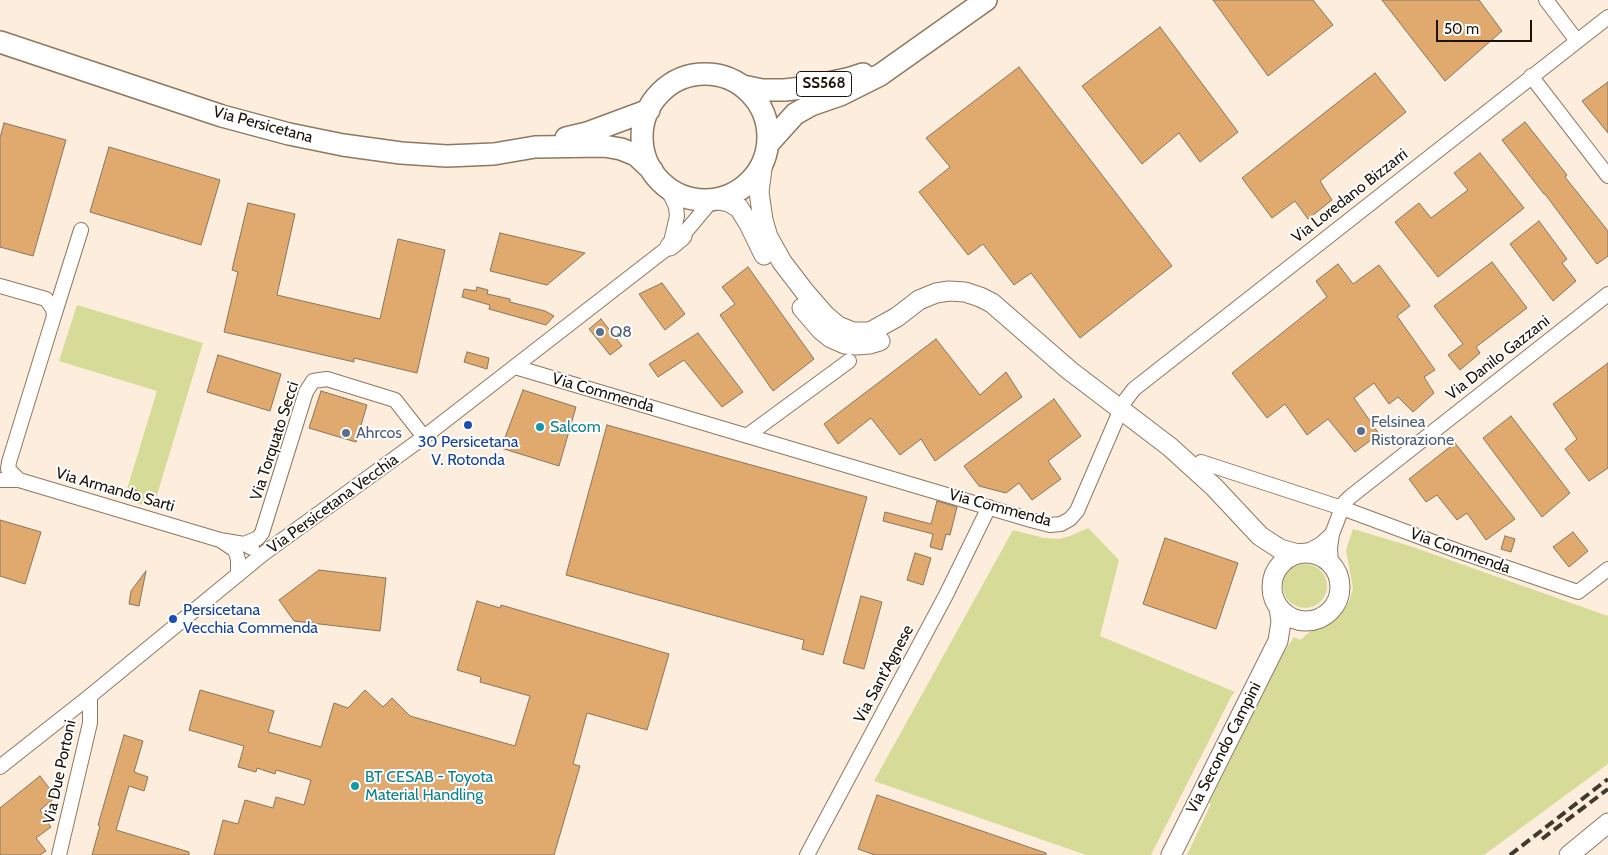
<!DOCTYPE html>
<html>
<head>
<meta charset="utf-8">
<style>
  body { margin:0 }
  #map { position:relative; width:1608px; height:855px; overflow:hidden; background:#fceddd; font-family:Cabin,sans-serif }
  canvas { display:block }
  .scale { position:absolute; left:1436px; top:20px; width:96px; height:22px; box-sizing:border-box; border:2px solid #1c140a; border-top:0; padding-left:6px; font-size:15px; line-height:18px; white-space:nowrap; color:#1c140a; -webkit-text-stroke:4px #fff; paint-order:stroke }
</style>
</head>
<body>
<div id="map">
<canvas width="1608" height="855"></canvas>
<div class="scale">50 m</div>
</div>
<script>
const context = document.querySelector('canvas').getContext('2d');
context.lineJoin = 'round';
function paint(path, color) { context.fillStyle = color; context.fill(path, 'evenodd'); }
const shape = rows => new Path2D(rows.map(r => 'M' + r).join(''));
function strokePath(path, color, width, dash) { context.strokeStyle = color; context.lineWidth = width; context.lineCap = dash ? 'butt' : 'round'; context.setLineDash(dash || []); context.stroke(path); }
function drawText(font, color, halo, rows, align = 'center') {
  context.font = font + ' Cabin,sans-serif'; context.lineWidth = 4; context.setLineDash([]); context.textBaseline = 'middle'; context.strokeStyle = halo; context.fillStyle = color; for (const [text, x, y, turn = 0] of rows) {
    context.save(); context.translate(x, y); context.rotate((+turn || 0) * Math.PI / 180); context.textAlign = isNaN(turn) ? turn : align; if (halo) context.strokeText(text, 0, 0); context.fillText(text, 0, 0); context.restore();
  }
}
paint(shape([
  [77,305,203,343,153,508,124,499,157,391,59,361],
  [1088,528,1119,560,1100,636,1235,692,1232,695,1151,855,1086,855,874,781,1013,530,1044,538,1058,539,1070,536],
  [1353,529,1410,546,1608,616,1608,764,1484,855,1187,855,1211,804,1209,803,1284,652,1294,637,1300,640,1311,631,1329,625,1340,616,1349,602,1353,588,1346,550],
  '1283 586a22 22 0 1 1 44 0a22 22 0 1 1-44 0Z'
]), '#d7db98');
const building = shape([
  [1213,0,1313,0,1333,25,1268,76,1213,0],
  [1382,0,1479,0,1502,31,1445,81,1382,0],
  [1160,27,1238,132,1200,162,1179,133,1142,164,1082,86,1160,27],
  [1019,67,1172,266,1080,338,1031,273,1014,285,983,244,968,255,919,192,950,167,926,138,1019,67],
  [1375,73,1406,112,1320,181,1332,200,1308,219,1295,201,1272,218,1242,178,1375,73],
  [1608,82,1608,133,1582,101,1608,82],
  [1525,122,1567,175,1565,177,1608,231,1608,256,1597,264,1545,194,1544,194,1502,140,1525,122],
  [4,123,66,140,33,256,0,247,0,138,4,123],
  [109,147,220,180,201,245,90,212,109,147],
  [1480,153,1524,208,1438,277,1395,222,1419,203,1431,218,1468,190,1454,173,1480,153],
  [248,203,295,214,277,295,380,319,398,239,445,250,417,373,354,358,354,362,224,332,238,272,232,270,248,203],
  [1539,221,1567,259,1562,263,1576,281,1553,301,1510,244,1539,221],
  [500,233,585,253,547,285,490,271,500,233],
  [1492,262,1527,308,1476,347,1480,353,1460,370,1448,355,1463,344,1434,306,1492,262],
  [1338,264,1353,284,1379,265,1410,306,1397,316,1435,370,1424,377,1434,393,1413,412,1398,397,1389,404,1374,383,1354,398,1379,434,1355,452,1328,419,1307,435,1285,404,1267,418,1232,373,1327,297,1316,281,1338,264],
  [748,267,814,359,773,391,720,315,735,304,722,287,748,267],
  [662,283,685,314,665,330,639,294,662,283],
  [477,287,488,290,487,294,510,299,510,302,545,311,554,316,546,325,489,309,490,305,462,297,464,289,476,291,477,287],
  [601,319,622,346,610,355,589,329,601,319],
  [698,333,743,392,722,407,684,360,658,377,649,364,698,333],
  [936,339,980,395,1006,372,1022,397,935,461,921,439,900,455,871,418,838,444,824,424,936,339],
  [467,352,489,358,487,369,464,362,467,352],
  [218,355,281,374,270,411,207,392,218,355],
  [1608,363,1608,468,1589,481,1565,449,1577,439,1553,404,1608,363],
  [523,390,576,407,559,466,501,448,523,390],
  [321,391,367,405,356,442,309,428,321,391],
  [1054,399,1081,436,1048,461,1061,479,1032,500,1019,483,1006,493,979,486,964,466,1054,399],
  [1511,416,1570,493,1542,517,1483,438,1511,416],
  [607,425,867,497,823,655,802,649,804,640,566,575,607,425],
  [1455,443,1515,519,1486,540,1467,513,1457,520,1437,495,1426,502,1409,479,1455,443],
  [129,489,138,491,135,501,126,498,129,489],
  [937,501,957,507,950,535,946,534,942,550,930,547,933,534,883,521,885,512,931,524,937,501],
  [0,520,41,532,25,584,0,576,0,520],
  [1573,532,1588,551,1569,567,1553,547,1573,532],
  [1505,536,1515,539,1511,552,1501,549,1505,536],
  [1165,538,1238,563,1216,629,1143,604,1165,538],
  [915,553,931,558,923,585,907,580,915,553],
  [319,570,386,578,380,631,294,621,279,600,319,570],
  [146,571,139,606,129,604,131,591,146,571],
  [861,596,882,602,864,669,843,663,861,596],
  [477,601,500,608,501,605,669,654,647,730,587,713,573,764,580,766,554,855,214,855,223,820,238,824,245,800,273,808,276,797,304,805,311,780,276,770,275,774,257,768,256,772,238,767,244,746,189,730,200,690,274,711,268,732,321,747,334,703,348,708,365,690,383,707,392,698,410,716,515,746,530,696,480,682,481,677,457,670,477,601],
  [124,735,143,741,134,772,148,777,144,791,129,786,116,830,189,852,189,855,92,855,100,826,98,825,124,735],
  [40,776,56,797,40,810,49,822,48,823,51,827,36,838,46,851,40,855,0,855,0,808,40,776],
  [877,795,1046,853,1046,855,875,855,858,849,877,795]
]);
paint(building, '#e0aa6e');
strokePath(building, '#89745c', 1);
const street = shape([
  [1546,0,1577,41],
  [1531,76,1608,176],
  [682,236,713,199],
  [0,286,46,299,53,309,54,316,9,462,8,469,19,480],
  [54,316,81,230],
  [515,367,1031,520,1050,525,1061,524,1070,519,1077,511,1124,402,1134,389,1608,17],
  [748,435,849,361],
  [1201,462,1342,508,1458,551,1578,592,1608,569],
  [0,480,19,480,220,540],
  [244,544,258,538,262,533,306,392,313,381,327,379,395,400,424,437],
  [1304,553,1321,544,1332,534],
  [1331,565,1330,548,1332,534,1344,503,1350,497,1608,294],
  [238,575,238,559,235,550,220,540,244,544,252,548],
  [0,767,90,696,263,554,424,437,670,246,677,216,676,207,666,185],
  [59,855,90,723,90,696],
  [807,855,946,595,989,507]
]);
const secondary = shape([
  [763,161,759,192,763,220,768,237,782,262,805,292,825,315,838,326,853,332,870,332,897,317,919,300,936,293,949,291,965,292,980,297,992,303,1069,370,1170,447,1214,487,1260,536,1280,549,1298,554],
  [713,199,729,202,739,208,749,224,764,255],
  [670,246,682,236],
  [802,308,821,330,831,338,845,344,856,345,870,344,880,341],
  '1272 587a34 34 0 1 1 68 0a34 34 0 1 1-68 0Z',
  [1171,855,1278,641,1281,622,1279,607],
  [1569,855,1608,823]
]);
const primary = shape([
  [0,42,222,116,289,134,343,145,401,153,447,156,494,154,535,147,604,146,621,149,636,155,652,170],
  '642 137a63 63 0 1 1 126 0a63 63 0 1 1-126 0Z',
  [743,86,762,90,785,90,810,87,851,78,863,74],
  [566,138,587,133,649,110],
  [768,144,795,114,811,105,840,95,880,75,986,0]
]);
strokePath(street, '#8e7860', 16);
strokePath(secondary, '#8e7860', 21);
strokePath(primary, '#8e7860', 24);
strokePath(street, '#fff', 14);
strokePath(secondary, '#fff', 19);
strokePath(primary, '#fff', 21);
strokePath(shape([
  [1542,839,1608,789],
  [1510,855,1608,779]
]), '#42392e', 4, [10, 5]);
for (const [x, y, r, color] of [
  [600,332,5,"#5c6f8a"],
  [468,425,5,"#1a4fb4"],
  [540,427,5,"#0f9aa8"],
  [1361,431,5,"#5c6f8a"],
  [346,433,5,"#5c6f8a"],
  [173,619,5,"#1a4fb4"],
  [355,786,5,"#0f9aa8"]
]) { const dot = new Path2D(); dot.arc(x, y, r, 0, 2 * Math.PI); context.fillStyle = color; context.fill(dot); strokePath(dot, '#fff', 2); }
for (const [x, y, w] of [
  [824,84,55]
]) { const box = new Path2D(); box.roundRect(x - w / 2, y - 12.5, w, 25, 4); context.fillStyle = '#fff'; context.fill(box); strokePath(box, '#1c140a', 1); }
drawText('bold 15px', '#1c140a', null, [
  ["SS568",824,84]
]);
drawText('16px', '#1c140a', '#fff', [
  ["Via Persicetana",263,125,15],
  ["Via Loredano Bizzarri",1350,196,-38],
  ["Via Danilo Gazzani",1498,358,-38],
  ["Via Commenda",603,393,16],
  ["Via Torquato Secci",275,441,-72],
  ["Via Armando Sarti",115,490,16],
  ["Via Persicetana Vecchia",333,504,-36],
  ["Via Commenda",1000,508,15],
  ["Via Commenda",1460,551,20],
  ["Via Sant'Agnese",884,674,-62],
  ["Via Secondo Campini",1224,748,-63],
  ["Via Due Portoni",60,772,-78]
]);
drawText('16px', '#4e5e75', '#fff', [
  ["Q8",610,332],
  ["Felsinea",1371,422],
  ["Ristorazione",1371,440],
  ["Ahrcos",356,433]
], 'left');
drawText('16px', '#0d838f', '#fff', [
  ["Salcom",550,427],
  ["BT CESAB - Toyota",365,777],
  ["Material Handling",365,795]
], 'left');
drawText('16px', '#164399', '#fff', [
  ["30 Persicetana",468,442],
  ["V. Rotonda",468,460],
  ["Persicetana",183,610,"left"],
  ["Vecchia Commenda",183,628,"left"]
]);
</script>
</body>
</html>
